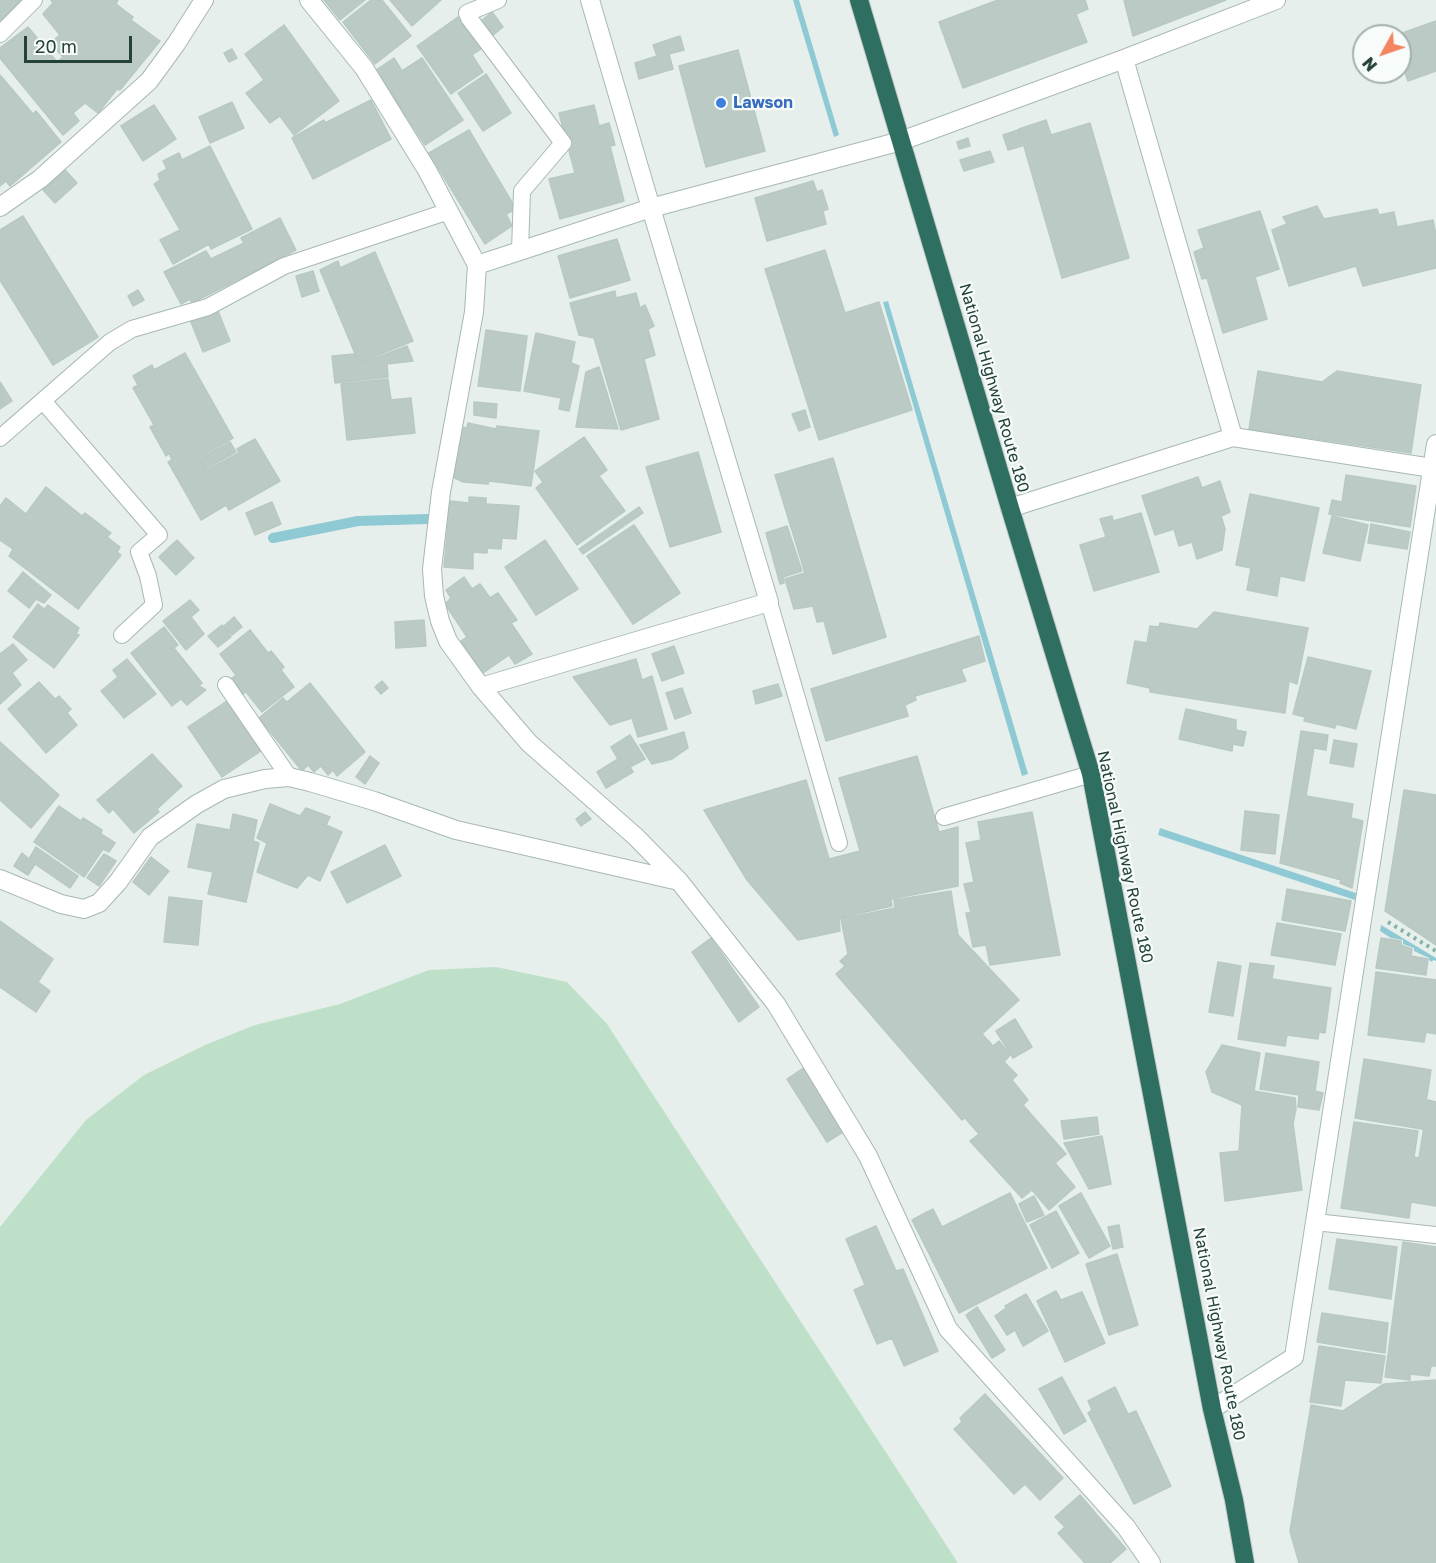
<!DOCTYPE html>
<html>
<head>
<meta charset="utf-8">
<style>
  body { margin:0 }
  #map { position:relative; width:1436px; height:1563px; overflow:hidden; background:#e6efeb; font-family:"Golos Text",sans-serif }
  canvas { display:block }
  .north { position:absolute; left:1352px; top:24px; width:60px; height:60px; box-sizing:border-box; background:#f7fbf9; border:2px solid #a3b1ad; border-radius:50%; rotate:230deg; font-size:16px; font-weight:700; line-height:24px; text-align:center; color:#24423a }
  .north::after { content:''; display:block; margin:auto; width:21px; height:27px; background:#f4845f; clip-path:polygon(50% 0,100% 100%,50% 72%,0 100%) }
  .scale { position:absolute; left:24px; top:36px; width:108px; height:27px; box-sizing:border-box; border:3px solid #24423a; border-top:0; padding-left:8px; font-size:18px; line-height:21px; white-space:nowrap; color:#24423a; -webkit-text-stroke:4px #f7fbf9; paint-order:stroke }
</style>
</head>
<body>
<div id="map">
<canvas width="1436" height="1563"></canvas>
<div class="north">N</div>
<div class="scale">20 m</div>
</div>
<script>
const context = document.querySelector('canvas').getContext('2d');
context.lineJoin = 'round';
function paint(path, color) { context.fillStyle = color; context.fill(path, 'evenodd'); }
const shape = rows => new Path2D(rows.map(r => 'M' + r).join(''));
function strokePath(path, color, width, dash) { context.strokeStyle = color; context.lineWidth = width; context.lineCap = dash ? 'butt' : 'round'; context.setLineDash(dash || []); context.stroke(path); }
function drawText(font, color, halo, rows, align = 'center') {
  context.font = font + ' "Golos Text",sans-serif'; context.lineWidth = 4.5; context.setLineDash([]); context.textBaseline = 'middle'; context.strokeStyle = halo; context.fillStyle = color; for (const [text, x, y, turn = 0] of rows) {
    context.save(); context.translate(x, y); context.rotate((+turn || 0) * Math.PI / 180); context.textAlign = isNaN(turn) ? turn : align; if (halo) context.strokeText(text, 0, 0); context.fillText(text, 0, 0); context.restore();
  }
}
paint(shape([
  [496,967,567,982,607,1024,958,1563,0,1563,0,1227,86,1120,144,1075,205,1045,255,1025,340,1004,429,970]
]), '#bfe0c8');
paint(shape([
  [793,0,799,0,839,135,834,137],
  [888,301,1028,774,1022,776,883,302],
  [1160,828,1356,893,1355,900,1158,835],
  [1381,925,1436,958,1436,961,1433,960,1432,962,1429,960,1429,958,1414,951,1414,948,1403,944,1403,940,1391,938,1380,931]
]), '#8ec9d4');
strokePath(shape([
  [273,538,358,521,428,519]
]), '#8ec9d4', 10);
const building = shape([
  [0,0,23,0,0,21,0,0],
  [51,0,118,0,116,4,133,17,131,20,160,41,120,90,117,89,98,113,85,103,73,113,79,121,63,135,0,58,0,48,28,27,57,62,63,57,50,43,60,35,43,14,53,3,51,0],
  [324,0,365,0,340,20,324,0],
  [371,0,382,0,411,36,375,64,343,22,371,0],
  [390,0,441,0,412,26,390,0],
  [998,0,1085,0,1088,9,1076,14,1087,42,963,88,939,22,998,0],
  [1124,0,1226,0,1133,36,1124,0],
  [492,12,503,27,492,36,481,21,492,12],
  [458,17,481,49,472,55,483,72,451,94,417,46,458,17],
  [1436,21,1436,71,1408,81,1400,59,1400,36,1394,36,1436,21],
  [284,25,339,101,294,135,280,116,270,123,246,93,264,80,245,54,284,25],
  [680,36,684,50,669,54,673,69,639,79,635,63,657,56,653,45,680,36],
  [232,49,237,58,229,62,224,53,232,49],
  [738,50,765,151,706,167,679,66,738,50],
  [394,58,402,71,422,58,463,120,425,145,376,70,394,58],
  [486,74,511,113,483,131,458,93,486,74],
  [0,75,33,114,36,111,61,142,10,186,6,181,0,186,0,75],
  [371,100,391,139,313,179,292,138,324,120,325,123,371,100],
  [232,102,244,128,210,143,199,117,232,102],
  [154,105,176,139,143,161,121,126,154,105],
  [594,105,599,126,609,123,615,145,610,146,624,201,560,219,549,179,575,173,559,113,594,105],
  [1046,120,1051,135,1090,123,1129,258,1062,278,1019,129,1046,120],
  [469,130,516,209,506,214,512,226,485,244,429,153,469,130],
  [1018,130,1022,146,1008,150,1003,135,1018,130],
  [968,138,970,146,959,149,957,142,968,138],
  [210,146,252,229,211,249,209,244,173,264,160,240,180,230,154,184,160,180,158,174,167,169,163,161,179,153,182,160,210,146],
  [990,151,994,162,964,171,960,160,990,151],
  [65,170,77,183,55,203,43,190,65,170],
  [813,181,817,192,822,190,828,209,823,211,826,224,767,241,755,198,813,181],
  [1317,206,1324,219,1377,209,1379,215,1394,212,1397,227,1433,220,1436,235,1436,268,1363,286,1356,266,1289,286,1272,230,1287,224,1283,217,1317,206],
  [1260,211,1279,269,1255,277,1267,319,1223,333,1207,278,1202,279,1194,252,1204,248,1198,230,1260,211],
  [23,216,98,337,53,365,0,280,0,230,23,216],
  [280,218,296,250,192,303,190,299,181,304,164,272,206,251,211,259,244,243,241,238,280,218],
  [617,239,630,280,570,298,558,256,617,239],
  [825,250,845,313,879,302,912,410,819,440,765,269,825,250],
  [375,252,413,341,359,363,320,270,338,261,340,268,375,252],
  [313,271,319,291,302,297,296,276,313,271],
  [138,290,144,300,133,306,128,296,138,290],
  [615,291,616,298,636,293,640,308,645,305,654,326,648,329,655,355,644,359,659,419,621,430,594,338,579,335,570,303,615,291],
  [218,311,230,341,203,352,191,322,218,311],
  [486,330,527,336,520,391,478,386,486,330],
  [536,333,575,342,571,363,579,366,569,411,559,409,561,398,524,391,536,333],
  [407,346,413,361,387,364,388,377,335,383,332,356,354,354,358,365,407,346],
  [185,353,233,438,198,458,205,471,239,453,237,449,255,439,280,481,229,510,226,505,201,520,168,462,172,460,169,453,166,456,150,427,154,425,133,388,138,385,133,376,152,365,154,370,185,353],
  [599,367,618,429,576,427,586,372,599,367],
  [1258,371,1322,382,1337,371,1421,385,1411,453,1249,429,1258,371],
  [388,379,391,400,411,398,415,433,347,440,341,384,388,379],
  [0,382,12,401,0,409,0,382],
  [474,402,497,404,496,418,474,415,474,402],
  [805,410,810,427,799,431,792,414,805,410],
  [468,423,496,429,497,426,539,431,531,486,489,481,488,484,463,482,453,477,461,427,467,428,468,423],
  [584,437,607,470,599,476,625,511,577,545,536,488,543,482,535,471,584,437],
  [230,442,236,452,205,469,200,459,230,442],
  [698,452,721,532,670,547,646,467,698,452],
  [833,458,886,637,833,654,824,621,817,622,813,606,794,609,785,579,805,573,775,475,833,458],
  [1346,475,1416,486,1410,527,1329,514,1332,500,1342,502,1346,475],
  [1198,477,1202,488,1220,481,1230,512,1221,516,1225,529,1222,550,1197,559,1192,542,1179,546,1174,529,1155,535,1142,496,1198,477],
  [46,487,82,516,85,513,111,533,107,537,120,547,117,552,121,555,78,609,9,556,13,549,0,540,0,506,6,498,26,514,46,487],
  [1250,494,1319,508,1304,581,1280,576,1277,596,1247,590,1251,568,1236,565,1250,494],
  [469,497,486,498,486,504,519,506,516,539,502,538,501,549,487,548,487,553,473,552,473,569,444,567,450,501,469,503,469,497],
  [272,502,281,524,255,535,246,513,272,502],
  [639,507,643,513,583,554,579,549,639,507],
  [1141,513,1159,572,1094,591,1080,545,1106,537,1100,519,1112,516,1113,521,1141,513],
  [1332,516,1368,525,1360,561,1323,553,1332,516],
  [1371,524,1410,532,1407,549,1368,543,1371,524],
  [634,525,680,593,633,624,587,556,634,525],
  [787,526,802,571,783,577,784,583,780,584,766,533,787,526],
  [177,540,194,558,176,575,159,557,177,540],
  [545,540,578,589,536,615,505,567,545,540],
  [23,572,51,595,44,603,36,599,29,608,8,591,23,572],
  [464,577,472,589,480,584,490,598,498,593,517,620,511,623,532,654,515,664,509,655,483,673,461,641,467,637,445,604,451,598,446,590,464,577],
  [190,600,199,610,191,617,204,634,186,650,163,621,190,600],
  [38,604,44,609,48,605,79,628,76,634,79,635,54,668,13,637,38,604],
  [1214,612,1308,628,1297,684,1289,681,1285,713,1150,692,1150,688,1127,683,1135,641,1147,643,1150,626,1159,627,1160,623,1197,629,1214,612],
  [234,617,242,627,232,635,224,626,234,617],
  [424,620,426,646,396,648,395,622,424,620],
  [222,625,231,637,218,647,208,636,222,625],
  [164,627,178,645,174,648,202,683,199,686,206,690,187,705,181,699,172,706,131,653,164,627],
  [250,630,268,653,271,651,284,667,281,670,294,687,262,712,246,692,243,694,231,679,236,675,220,654,250,630],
  [979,636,985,661,961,669,966,681,915,696,916,700,905,705,908,716,826,741,811,689,979,636],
  [13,644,27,660,12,673,21,685,0,704,0,654,13,644],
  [674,646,684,673,662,681,652,654,674,646],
  [1308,657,1371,671,1356,729,1336,724,1335,728,1304,721,1305,717,1293,714,1308,657],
  [127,659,156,694,124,718,101,691,118,677,113,670,127,659],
  [636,659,642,680,652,676,667,729,638,737,632,718,610,725,573,677,636,659],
  [382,681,388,688,381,694,375,687,382,681],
  [39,682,55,699,59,696,71,709,67,713,77,725,46,753,8,709,39,682],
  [310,683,365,752,337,776,333,770,328,775,321,766,314,772,308,765,302,771,259,718,283,698,287,702,310,683],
  [778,684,782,696,756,704,753,691,778,684],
  [682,688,691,713,675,719,666,693,682,688],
  [227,701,261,751,222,777,188,727,227,701],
  [1186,709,1236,720,1236,730,1246,732,1243,746,1233,744,1232,751,1179,739,1186,709],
  [1301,731,1328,735,1326,750,1314,748,1306,796,1353,804,1351,818,1363,821,1352,888,1340,883,1341,880,1280,863,1301,731],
  [684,732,688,748,672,759,652,764,640,745,684,732],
  [630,735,645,759,630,767,633,772,606,788,597,772,618,759,611,747,630,735],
  [1334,740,1357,744,1353,767,1330,763,1334,740],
  [0,742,59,795,31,828,0,800,0,742],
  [152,754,182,786,157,809,159,812,134,833,113,809,109,813,97,800,152,754],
  [370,756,379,763,365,784,356,777,370,756],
  [917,756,939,832,958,827,958,886,891,899,892,906,839,918,840,931,798,940,747,880,704,810,806,780,829,859,860,851,839,778,917,756],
  [1404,790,1436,795,1436,945,1385,911,1404,790],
  [270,804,300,816,306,808,330,817,326,825,342,832,320,881,308,875,297,888,257,872,267,843,257,838,270,804],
  [59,806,81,821,83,818,102,830,101,834,115,843,109,852,103,849,84,877,34,842,59,806],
  [1245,811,1279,815,1275,854,1241,850,1245,811],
  [585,812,591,819,581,826,576,819,585,812],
  [1032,812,1060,955,990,965,986,945,973,947,966,913,971,913,964,884,974,882,966,843,981,840,978,822,1032,812],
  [233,814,257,820,253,841,259,843,246,902,208,894,213,872,188,867,197,824,230,830,233,814],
  [385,845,401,876,347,903,331,872,385,845],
  [36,847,78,876,70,888,35,864,28,875,14,866,22,853,29,859,36,847],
  [104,854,116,861,99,886,87,878,104,854],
  [151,857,169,871,149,895,133,882,151,857],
  [1287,889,1351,901,1345,931,1282,920,1287,889],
  [951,891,958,935,1019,1000,982,1034,993,1046,999,1041,1010,1055,1004,1062,1017,1075,1012,1080,1028,1100,1023,1105,1066,1154,1055,1163,1075,1187,1049,1210,1032,1190,1022,1198,970,1141,979,1134,965,1118,962,1120,836,974,845,966,840,961,848,954,841,919,895,908,894,900,951,891],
  [169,897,202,901,198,945,164,942,169,897],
  [0,921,53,959,38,982,50,991,36,1012,0,987,0,921],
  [1277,923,1341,934,1335,965,1271,955,1277,923],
  [711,938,759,1007,739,1022,692,952,711,938],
  [1381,938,1401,941,1401,945,1412,949,1411,956,1428,959,1426,975,1376,968,1381,938],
  [1218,962,1241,966,1233,1016,1209,1012,1218,962],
  [1250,963,1274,966,1272,979,1331,988,1325,1033,1319,1032,1318,1039,1287,1035,1285,1046,1238,1039,1250,963],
  [1376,972,1436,980,1436,1034,1426,1032,1424,1042,1368,1035,1376,972],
  [1015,1019,1032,1047,1013,1058,996,1031,1015,1019],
  [1222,1045,1260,1053,1254,1091,1295,1098,1296,1109,1293,1123,1302,1190,1225,1201,1220,1153,1239,1151,1242,1105,1212,1092,1206,1072,1222,1045],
  [1266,1053,1319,1062,1315,1091,1323,1093,1319,1110,1298,1107,1299,1095,1260,1089,1266,1053],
  [1364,1059,1431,1070,1422,1129,1355,1118,1364,1059],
  [805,1067,843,1132,827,1142,787,1079,805,1067],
  [1428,1100,1436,1102,1436,1206,1411,1202,1409,1218,1341,1208,1354,1122,1418,1131,1414,1157,1419,1158,1428,1100],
  [1097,1117,1099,1134,1064,1139,1061,1121,1097,1117],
  [1102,1136,1111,1184,1089,1189,1064,1143,1102,1136],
  [1010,1193,1047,1268,959,1313,912,1220,933,1209,942,1227,1010,1193],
  [1081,1193,1110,1246,1089,1258,1059,1206,1081,1193],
  [1034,1196,1044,1215,1027,1222,1019,1204,1034,1196],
  [1056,1211,1079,1253,1052,1268,1030,1225,1056,1211],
  [1119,1225,1123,1247,1113,1249,1108,1227,1119,1225],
  [876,1226,896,1271,903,1269,938,1351,904,1366,892,1338,877,1344,854,1290,865,1285,846,1239,876,1226],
  [1337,1239,1397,1247,1391,1299,1329,1289,1337,1239],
  [1403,1242,1436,1247,1436,1366,1431,1366,1429,1376,1410,1374,1410,1380,1385,1377,1403,1242],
  [1117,1254,1138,1325,1109,1335,1086,1264,1117,1254],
  [1056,1291,1061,1300,1082,1292,1105,1343,1065,1362,1037,1301,1056,1291],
  [1026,1294,1048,1331,1023,1346,1015,1330,1007,1335,995,1316,1006,1308,1005,1306,1026,1294],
  [977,1307,1005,1350,992,1358,966,1315,977,1307],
  [1322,1313,1388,1323,1385,1353,1317,1342,1322,1313],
  [1319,1346,1385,1356,1381,1383,1345,1380,1341,1406,1310,1402,1319,1346],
  [1062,1377,1086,1421,1064,1434,1039,1389,1062,1377],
  [1436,1380,1436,1563,1299,1563,1290,1531,1311,1405,1343,1411,1384,1384,1436,1380],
  [1115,1387,1128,1414,1136,1411,1171,1486,1134,1504,1088,1413,1092,1410,1088,1401,1115,1387],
  [985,1394,1063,1478,1040,1500,1025,1484,1014,1494,954,1429,962,1422,960,1418,985,1394],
  [1080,1495,1126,1549,1110,1563,1085,1563,1058,1533,1065,1527,1055,1517,1080,1495]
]);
paint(building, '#bbcac4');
strokePath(building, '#b8c9c2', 1.5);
const lane = shape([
  [498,0,467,13,469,18,563,143,522,191,520,251],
  [0,34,34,0],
  [43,401,159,535,139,552,148,576,154,605,122,635],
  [0,438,110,342,132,329,208,307,284,266,449,211],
  [769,602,839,843],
  [226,685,289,777],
  [944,817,1091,774],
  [1315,1222,1436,1235]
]);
const street = shape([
  [309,0,364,68,427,170,477,265,474,312,441,492,432,569,434,596,440,621,448,641,481,687,529,743,636,837,679,881,776,1004,868,1156,948,1329,1126,1527,1151,1563],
  [1124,59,1233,437],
  [0,207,40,179,149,81,176,44,204,0],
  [477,265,651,208,901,141,1124,59,1276,0],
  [1010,508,1233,437,1432,468],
  [481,687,769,602,651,208,590,0],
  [0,879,61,904,84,909,99,903,118,882,150,837,197,804,224,789,265,779,289,777,310,782,374,801,456,830,679,881]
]);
const secondary = shape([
  [1212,1409,1294,1357,1436,444]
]);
const highway = shape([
  [859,0,1010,508,1091,774,1212,1409,1234,1500,1245,1563]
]);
strokePath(lane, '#a8b8b2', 18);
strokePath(street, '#a8b8b2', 20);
strokePath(secondary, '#a4bbb3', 20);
strokePath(highway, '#c2cac8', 20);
strokePath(shape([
  [1388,922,1436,951]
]), '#86b3a5', 4, [3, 4.5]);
strokePath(lane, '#fff', 16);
strokePath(street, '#fff', 18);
strokePath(secondary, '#fff', 18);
strokePath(highway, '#2f6f62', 18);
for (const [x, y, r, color] of [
  [721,103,6,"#3f7fe0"]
]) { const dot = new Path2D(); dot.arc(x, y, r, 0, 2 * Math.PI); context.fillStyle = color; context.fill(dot); strokePath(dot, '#f7fbf9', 2); }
drawText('bold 16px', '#366cbe', '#f7fbf9', [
  ["Lawson",733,103]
], 'left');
drawText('16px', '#24423a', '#f7fbf9', [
  ["National Highway Route 180",994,388,74],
  ["National Highway Route 180",1125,857,78],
  ["National Highway Route 180",1219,1334,79]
]);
</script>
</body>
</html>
